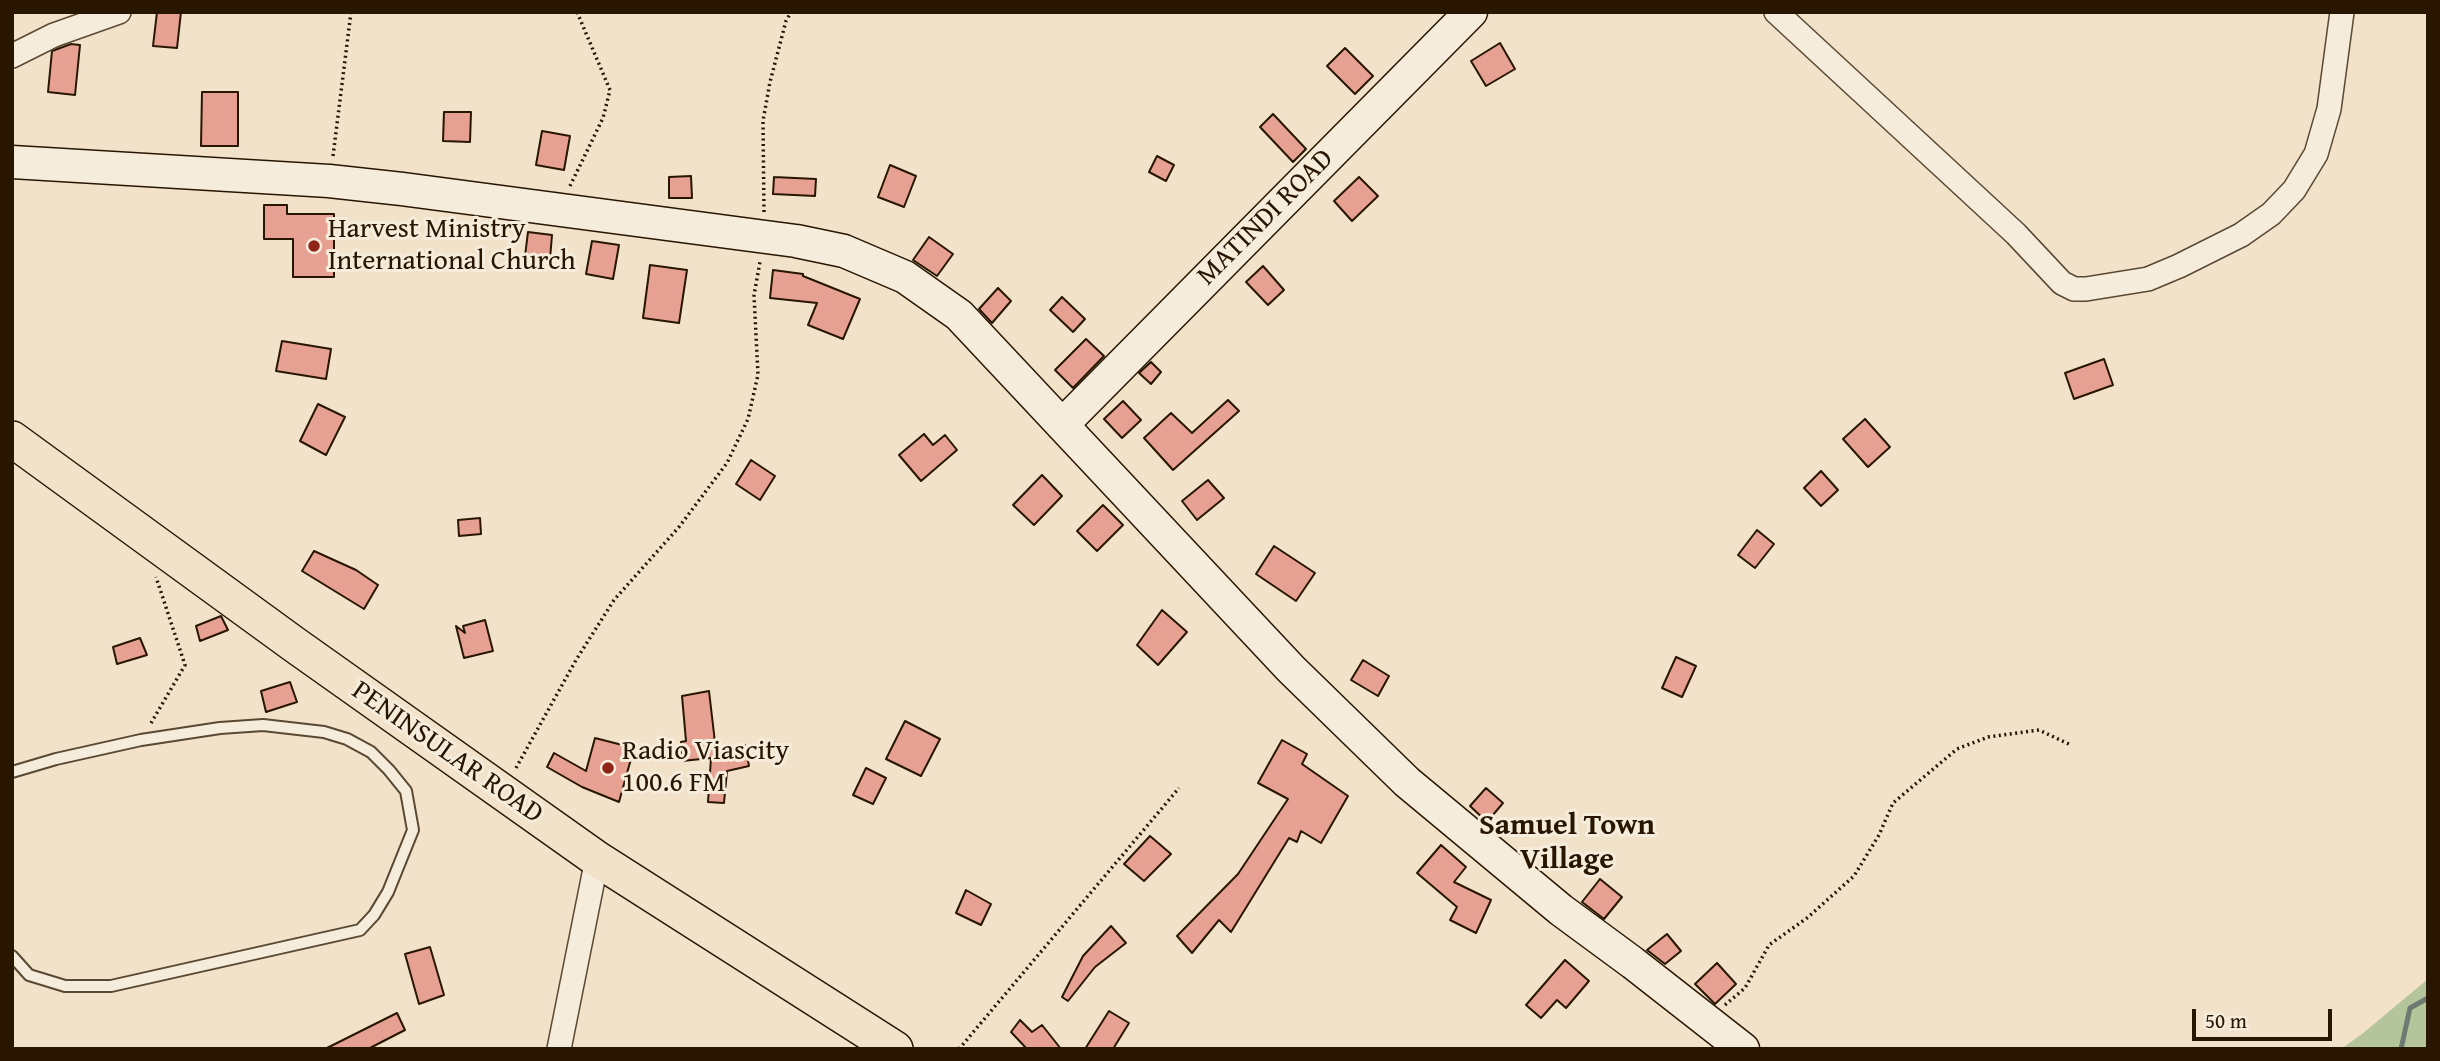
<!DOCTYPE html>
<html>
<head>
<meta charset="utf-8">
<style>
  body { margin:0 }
  #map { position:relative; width:2440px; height:1061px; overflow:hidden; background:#f1e2c9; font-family:"Gentium Book Plus",serif }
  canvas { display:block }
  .frame { position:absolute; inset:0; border:14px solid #281600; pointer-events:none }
  .scale { position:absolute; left:2192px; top:1009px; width:140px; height:32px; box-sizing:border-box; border:4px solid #281600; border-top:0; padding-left:9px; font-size:21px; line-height:24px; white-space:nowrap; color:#281600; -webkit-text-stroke:5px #f6ecdc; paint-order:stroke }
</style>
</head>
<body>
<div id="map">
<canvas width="2440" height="1061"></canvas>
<div class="frame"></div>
<div class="scale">50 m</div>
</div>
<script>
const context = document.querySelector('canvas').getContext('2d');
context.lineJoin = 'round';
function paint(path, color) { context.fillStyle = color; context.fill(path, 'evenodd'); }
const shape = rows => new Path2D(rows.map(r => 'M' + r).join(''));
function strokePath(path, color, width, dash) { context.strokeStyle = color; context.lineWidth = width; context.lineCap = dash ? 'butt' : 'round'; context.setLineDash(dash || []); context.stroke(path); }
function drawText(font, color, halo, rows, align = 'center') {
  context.font = font + ' "Gentium Book Plus",serif'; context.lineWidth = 6; context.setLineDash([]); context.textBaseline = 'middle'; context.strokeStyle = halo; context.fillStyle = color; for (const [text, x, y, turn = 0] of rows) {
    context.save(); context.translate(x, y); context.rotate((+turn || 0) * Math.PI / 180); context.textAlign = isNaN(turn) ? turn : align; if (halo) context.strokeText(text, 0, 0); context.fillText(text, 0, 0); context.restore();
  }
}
paint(shape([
  [2428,979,2428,1049,2341,1049,2362,1034]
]), '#b4c49b');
strokePath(shape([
  [2401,1049,2410,1008,2428,998]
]), '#6e7a71', 5);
const building = shape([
  [157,12,181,12,177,48,153,46,157,12],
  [1500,43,1515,69,1486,86,1471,61,1500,43],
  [71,44,80,45,75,95,48,92,52,51,71,44],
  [1345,48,1373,76,1355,94,1327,66,1345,48],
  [202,92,238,92,238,146,201,146,202,92],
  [444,112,471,112,470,142,443,141,444,112],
  [1273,114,1306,149,1293,162,1260,127,1273,114],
  [542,131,570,136,564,170,536,165,542,131],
  [1157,156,1174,165,1166,181,1149,172,1157,156],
  [890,165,916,176,904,207,878,197,890,165],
  [691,176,692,198,669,198,669,177,691,176],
  [774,177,816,179,815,196,773,194,774,177],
  [1359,177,1378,196,1352,221,1334,201,1359,177],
  [264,205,287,205,287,214,334,214,334,277,293,277,293,239,264,239,264,205],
  [528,232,552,235,550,259,525,256,528,232],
  [929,237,953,254,937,276,913,260,929,237],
  [592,241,619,245,613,279,586,274,592,241],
  [650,265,687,270,679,323,643,318,650,265],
  [1263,266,1284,290,1268,305,1246,282,1263,266],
  [773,270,803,274,803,276,860,299,843,339,808,325,817,303,770,298,773,270],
  [998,288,1011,301,992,323,979,309,998,288],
  [1062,297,1085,319,1073,332,1050,310,1062,297],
  [1086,339,1104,356,1073,388,1055,370,1086,339],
  [282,341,331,349,326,379,276,371,282,341],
  [2104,359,2113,385,2074,399,2065,373,2104,359],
  [1151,362,1161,372,1151,384,1139,373,1151,362],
  [1228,400,1239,411,1173,470,1144,438,1171,413,1192,433,1228,400],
  [1123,401,1141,420,1122,438,1104,419,1123,401],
  [318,404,345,417,326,455,300,441,318,404],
  [1865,419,1890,447,1868,467,1843,439,1865,419],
  [924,434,933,445,945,435,957,450,921,481,899,455,924,434],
  [751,460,775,476,760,500,736,484,751,460],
  [1821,471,1838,490,1821,506,1804,488,1821,471],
  [1042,475,1062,496,1034,525,1013,505,1042,475],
  [1208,480,1224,498,1197,520,1182,501,1208,480],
  [1103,505,1123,525,1097,551,1077,531,1103,505],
  [480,518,481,534,459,536,458,520,480,518],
  [1757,530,1774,544,1755,568,1738,555,1757,530],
  [1274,546,1315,573,1296,601,1256,574,1274,546],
  [314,551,356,570,378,585,364,609,302,571,314,551],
  [1162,610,1187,632,1158,665,1137,645,1162,610],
  [221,616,228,630,200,641,196,626,221,616],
  [485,620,493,651,464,658,456,626,465,633,463,626,485,620],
  [140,638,147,655,117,664,113,647,140,638],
  [1676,657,1696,666,1682,697,1662,688,1676,657],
  [1363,660,1389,676,1378,696,1351,680,1363,660],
  [290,682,297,702,266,712,261,691,290,682],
  [709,691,716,751,745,745,749,766,727,771,724,803,708,802,711,758,682,761,681,742,686,741,682,696,709,691],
  [905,721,940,739,921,776,886,759,905,721],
  [595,738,634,748,619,802,582,787,547,767,554,753,586,771,595,738],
  [1282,740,1307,754,1302,764,1348,796,1321,843,1301,831,1297,842,1289,838,1231,932,1219,920,1192,953,1177,936,1238,874,1288,799,1258,783,1282,740],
  [866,768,886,778,873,804,853,795,866,768],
  [1486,788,1503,803,1487,822,1470,806,1486,788],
  [1150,836,1171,854,1144,881,1124,864,1150,836],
  [1441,845,1466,867,1454,882,1491,900,1476,933,1450,920,1457,907,1417,873,1441,845],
  [1600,879,1622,897,1604,919,1582,902,1600,879],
  [966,890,991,904,981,925,956,913,966,890],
  [1111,926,1126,943,1095,967,1068,1001,1062,997,1083,956,1111,926],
  [1667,934,1681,951,1665,964,1647,950,1667,934],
  [430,947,444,995,419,1004,405,954,430,947],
  [1565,960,1589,981,1566,1008,1557,1000,1541,1018,1526,1005,1565,960],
  [1717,963,1736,984,1715,1004,1695,984,1717,963],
  [1109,1011,1129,1023,1113,1049,1085,1049,1109,1011],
  [397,1013,405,1030,368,1049,325,1049,397,1013],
  [1020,1020,1032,1032,1042,1025,1061,1049,1027,1049,1011,1032,1020,1020]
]);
paint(building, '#e7a193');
strokePath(building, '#281600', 2);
const lane = shape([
  [12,772,56,759,141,740,220,728,263,725,324,732,347,739,371,752,389,770,406,791,413,830,388,892,374,915,360,930,111,986,65,986,29,975,12,956]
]);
const street = shape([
  [1776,12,2016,234,2062,283,2074,289,2086,289,2148,279,2179,266,2241,235,2271,214,2294,190,2316,154,2329,109,2342,12],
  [12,56,54,35,119,12],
  [559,1049,597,859]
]);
const secondary = shape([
  [12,162,329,181,402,189,796,241,844,251,905,277,959,315,1291,669,1407,782,1561,910,1633,963,1743,1049],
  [1062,425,1471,12]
]);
const primary = shape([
  [12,439,295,645,597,859,895,1049]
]);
strokePath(lane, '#5a4932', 14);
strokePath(street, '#5a4932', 26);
strokePath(secondary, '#281600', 35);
strokePath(primary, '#281600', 38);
strokePath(shape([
  [333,156,351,12],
  [570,186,603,118,610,90,577,12],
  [764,212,763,121,770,82,786,21,791,12],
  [151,723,185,665,156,577],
  [516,768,576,660,614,600,679,527,727,463,748,419,758,375,754,295,760,262],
  [1725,1005,1745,988,1769,945,1807,918,1854,876,1879,835,1893,803,1957,749,1988,737,2039,730,2071,745],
  [959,1049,1179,788]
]), '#281600', 3.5, [2, 3.5]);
strokePath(lane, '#f6ecdc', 10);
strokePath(street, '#f6ecdc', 23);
strokePath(secondary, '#f6ecdc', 32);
strokePath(primary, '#f1e2c9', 35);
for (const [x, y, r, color] of [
  [314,246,7,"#8f2418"],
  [608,768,7,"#8f2418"]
]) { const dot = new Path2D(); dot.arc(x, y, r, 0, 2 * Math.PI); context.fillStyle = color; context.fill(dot); strokePath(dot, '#f6ecdc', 2.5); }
drawText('28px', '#281600', '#f6ecdc', [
  ["MATINDI ROAD",1266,218,-45],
  ["PENINSULAR ROAD",447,753,35]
]);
drawText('28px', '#281600', '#f6ecdc', [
  ["Harvest Ministry",328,230],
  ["International Church",328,262],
  ["Radio Viascity",622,752],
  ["100.6 FM",622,784]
], 'left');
drawText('bold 30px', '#281600', '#f6ecdc', [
  ["Samuel Town",1567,826],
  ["Village",1567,860]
]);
</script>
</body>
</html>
